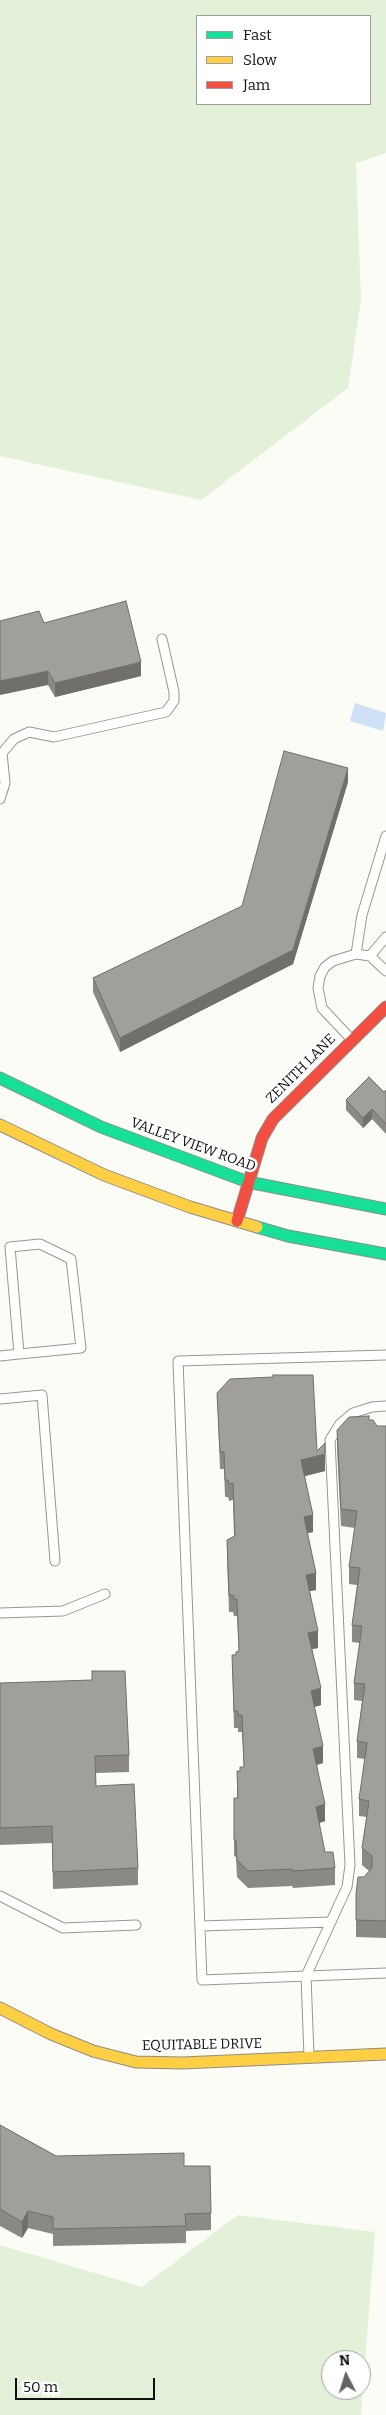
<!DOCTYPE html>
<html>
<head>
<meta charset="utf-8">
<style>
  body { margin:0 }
  #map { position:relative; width:386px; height:2415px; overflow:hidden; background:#fcfcf6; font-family:Bitter,serif }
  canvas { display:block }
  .legend { position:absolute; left:196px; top:15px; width:175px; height:90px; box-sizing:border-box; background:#fff; border:1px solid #9f9f9f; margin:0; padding:6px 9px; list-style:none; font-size:15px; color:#101010 }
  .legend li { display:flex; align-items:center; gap:10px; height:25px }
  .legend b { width:25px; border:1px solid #9f9f9f }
  .north { position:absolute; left:321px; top:2350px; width:50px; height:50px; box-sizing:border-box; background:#fff; border:1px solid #9f9f9f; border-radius:50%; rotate:355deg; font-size:14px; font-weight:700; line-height:20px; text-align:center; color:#101010 }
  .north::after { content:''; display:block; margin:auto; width:18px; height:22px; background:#636360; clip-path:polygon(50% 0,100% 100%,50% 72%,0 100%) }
  .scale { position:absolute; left:15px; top:2378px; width:140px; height:22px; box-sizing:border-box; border:2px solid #101010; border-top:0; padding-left:6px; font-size:15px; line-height:18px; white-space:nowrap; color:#101010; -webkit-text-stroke:4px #fff; paint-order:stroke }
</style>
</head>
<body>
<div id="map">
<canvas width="386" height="2415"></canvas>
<ul class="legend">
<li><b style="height:6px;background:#16e098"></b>Fast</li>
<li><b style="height:6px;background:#ffcf43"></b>Slow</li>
<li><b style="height:6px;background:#f24e42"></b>Jam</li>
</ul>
<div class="north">N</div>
<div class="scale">50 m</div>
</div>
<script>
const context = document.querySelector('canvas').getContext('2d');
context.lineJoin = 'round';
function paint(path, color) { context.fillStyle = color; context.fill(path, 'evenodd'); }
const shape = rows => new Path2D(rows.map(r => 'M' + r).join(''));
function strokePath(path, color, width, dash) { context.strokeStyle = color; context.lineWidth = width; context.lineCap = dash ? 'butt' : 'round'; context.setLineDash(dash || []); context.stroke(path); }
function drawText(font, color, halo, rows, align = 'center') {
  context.font = font + ' Bitter,serif'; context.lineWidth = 5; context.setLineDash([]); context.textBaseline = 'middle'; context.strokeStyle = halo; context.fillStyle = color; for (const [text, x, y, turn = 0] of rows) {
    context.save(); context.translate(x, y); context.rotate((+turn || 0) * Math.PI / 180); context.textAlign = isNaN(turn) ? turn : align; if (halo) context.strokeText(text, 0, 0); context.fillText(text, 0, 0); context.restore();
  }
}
paint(shape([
  [0,0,386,0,386,153,356,163,361,300,348,388,201,500,0,456],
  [197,16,370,16,370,104,197,104],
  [238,2215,375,2232,361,2415,0,2415,0,2245,142,2287],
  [331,2360,361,2360,361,2390,331,2390]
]), '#e2f1d7');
paint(shape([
  [355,703,386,713,383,731,350,721]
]), '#cee0f5');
const lane = shape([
  [0,799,5,783,2,753,14,739,29,732,54,737,166,712,174,701,174,692,162,639],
  [356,954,362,915,386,836],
  [370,956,386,937],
  [352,1040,322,1008,318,988,320,976,325,967,333,961,356,954,370,956,386,971],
  [386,1355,178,1361,202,1980,386,1973],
  [0,1356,19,1354,81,1348,71,1259,40,1244,10,1247,19,1354],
  [0,1399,42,1395,55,1561],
  [0,1613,63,1611,105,1594],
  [0,1896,63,1928,136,1925],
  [200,1926,331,1922],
  [309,2056,306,1976,347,1887,350,1865,330,1440,340,1424,353,1413,372,1407,386,1406]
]);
const fast = shape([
  [0,1078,101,1127,248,1182,386,1209],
  [257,1227,288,1236,386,1254]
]);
const slow = shape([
  [0,1125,104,1175,190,1207,257,1227],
  [0,2008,51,2034,93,2051,136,2062,182,2063,386,2054]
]);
const jam = shape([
  [237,1221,262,1138,273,1119,386,1007]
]);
strokePath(lane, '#969694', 11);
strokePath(fast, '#8d8d8a', 13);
strokePath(slow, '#8d8d8a', 13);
strokePath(jam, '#8d8d8a', 13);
strokePath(lane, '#fffffe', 9);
strokePath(fast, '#16e098', 11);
strokePath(slow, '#ffcf43', 11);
strokePath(jam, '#f24e42', 11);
paint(shape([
  [44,623,141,676,55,697,48,685],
  [348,782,293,964,120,1052,93,992,93,978,242,906],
  [386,1090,386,1134,372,1119,363,1128,346,1110,346,1100,384,1092],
  [217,1393,317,1451,325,1471,305,1476,313,1532,307,1533,316,1590,310,1591,318,1648,312,1649,321,1705,314,1707,323,1763,317,1765,325,1821,319,1823,325,1852,335,1868,335,1885,293,1888,292,1886,248,1888,237,1877,236,1857,234,1856,234,1798,237,1798,237,1771,240,1771,244,1767,242,1732,238,1732,238,1728,234,1728,232,1655,236,1655,239,1651,237,1616,234,1616,233,1612,229,1612,227,1557,227,1540,234,1536,233,1500,229,1501,228,1497,225,1497,224,1469,220,1469],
  [369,1420,377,1426,386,1426,386,1938,356,1937,356,1894,364,1877,369,1871,362,1865,362,1848,367,1817,359,1816,359,1799,365,1759,357,1758,357,1741,362,1701,354,1700,354,1683,360,1643,352,1642,352,1625,357,1585,349,1584,349,1567,355,1528,341,1526,337,1447,337,1430],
  [0,1683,129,1755,129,1772,96,1773,96,1786,138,1868,138,1885,53,1889,52,1843,0,1845],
  [0,2125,56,2156,184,2166,211,2213,211,2230,186,2231,186,2243,53,2246,53,2234,28,2228,22,2238,0,2226]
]), '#8a8985');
paint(shape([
  [141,662,141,676,55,697,55,683],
  [48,671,48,685,0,695,0,681],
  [348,768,348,782,293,964,120,1052,120,1038,293,950],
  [372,1109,372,1119,363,1128,363,1118],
  [325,1454,325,1471,301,1477,301,1460],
  [313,1515,313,1532,304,1534,304,1517],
  [316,1573,316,1590,306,1592,306,1575],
  [318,1631,318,1648,308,1650,308,1633],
  [321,1688,321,1705,311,1708,311,1691],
  [323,1746,323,1763,313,1766,313,1749],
  [325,1804,325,1821,316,1824,316,1807],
  [28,2211,28,2228,22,2238,22,2222]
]), '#706f6c');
const building = shape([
  [126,601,141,662,55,683,48,671,0,681,0,621,39,611,44,623,126,601],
  [284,751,348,768,293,950,120,1038,93,978,242,906,284,751],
  [369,1077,384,1092,386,1090,386,1124,372,1109,363,1118,346,1100,369,1077],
  [273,1375,313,1375,317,1451,325,1443,325,1454,301,1460,313,1515,304,1517,316,1573,306,1575,318,1631,308,1633,321,1688,311,1691,323,1746,313,1749,325,1804,316,1807,325,1852,333,1852,335,1868,293,1871,292,1869,248,1871,237,1860,236,1840,234,1840,234,1798,238,1798,237,1771,240,1771,240,1767,244,1767,242,1715,238,1715,238,1711,234,1711,232,1655,236,1655,236,1652,239,1651,237,1599,234,1599,233,1595,229,1595,227,1540,235,1536,233,1483,229,1484,228,1480,225,1480,224,1452,220,1452,217,1393,230,1379,273,1377,273,1375],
  [369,1416,369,1420,373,1420,377,1426,386,1426,386,1921,356,1920,356,1894,358,1877,364,1877,372,1868,372,1856,362,1848,369,1801,359,1799,367,1743,357,1741,365,1684,354,1683,362,1626,352,1625,360,1568,349,1567,357,1511,341,1509,337,1430,349,1417,369,1416],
  [92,1671,125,1671,129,1755,95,1756,96,1786,134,1784,138,1868,53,1872,52,1826,0,1828,0,1683,92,1680,92,1671],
  [0,2125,56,2156,184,2153,184,2166,210,2166,211,2213,185,2214,186,2226,53,2229,53,2217,28,2211,22,2222,0,2209,0,2125]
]);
paint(building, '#a09f9b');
strokePath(building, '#706f6c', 1);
drawText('14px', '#101010', '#fff', [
  ["ZENITH LANE",301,1069,-45],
  ["VALLEY VIEW ROAD",193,1145,20],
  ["EQUITABLE DRIVE",202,2045,-1]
]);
</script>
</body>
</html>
